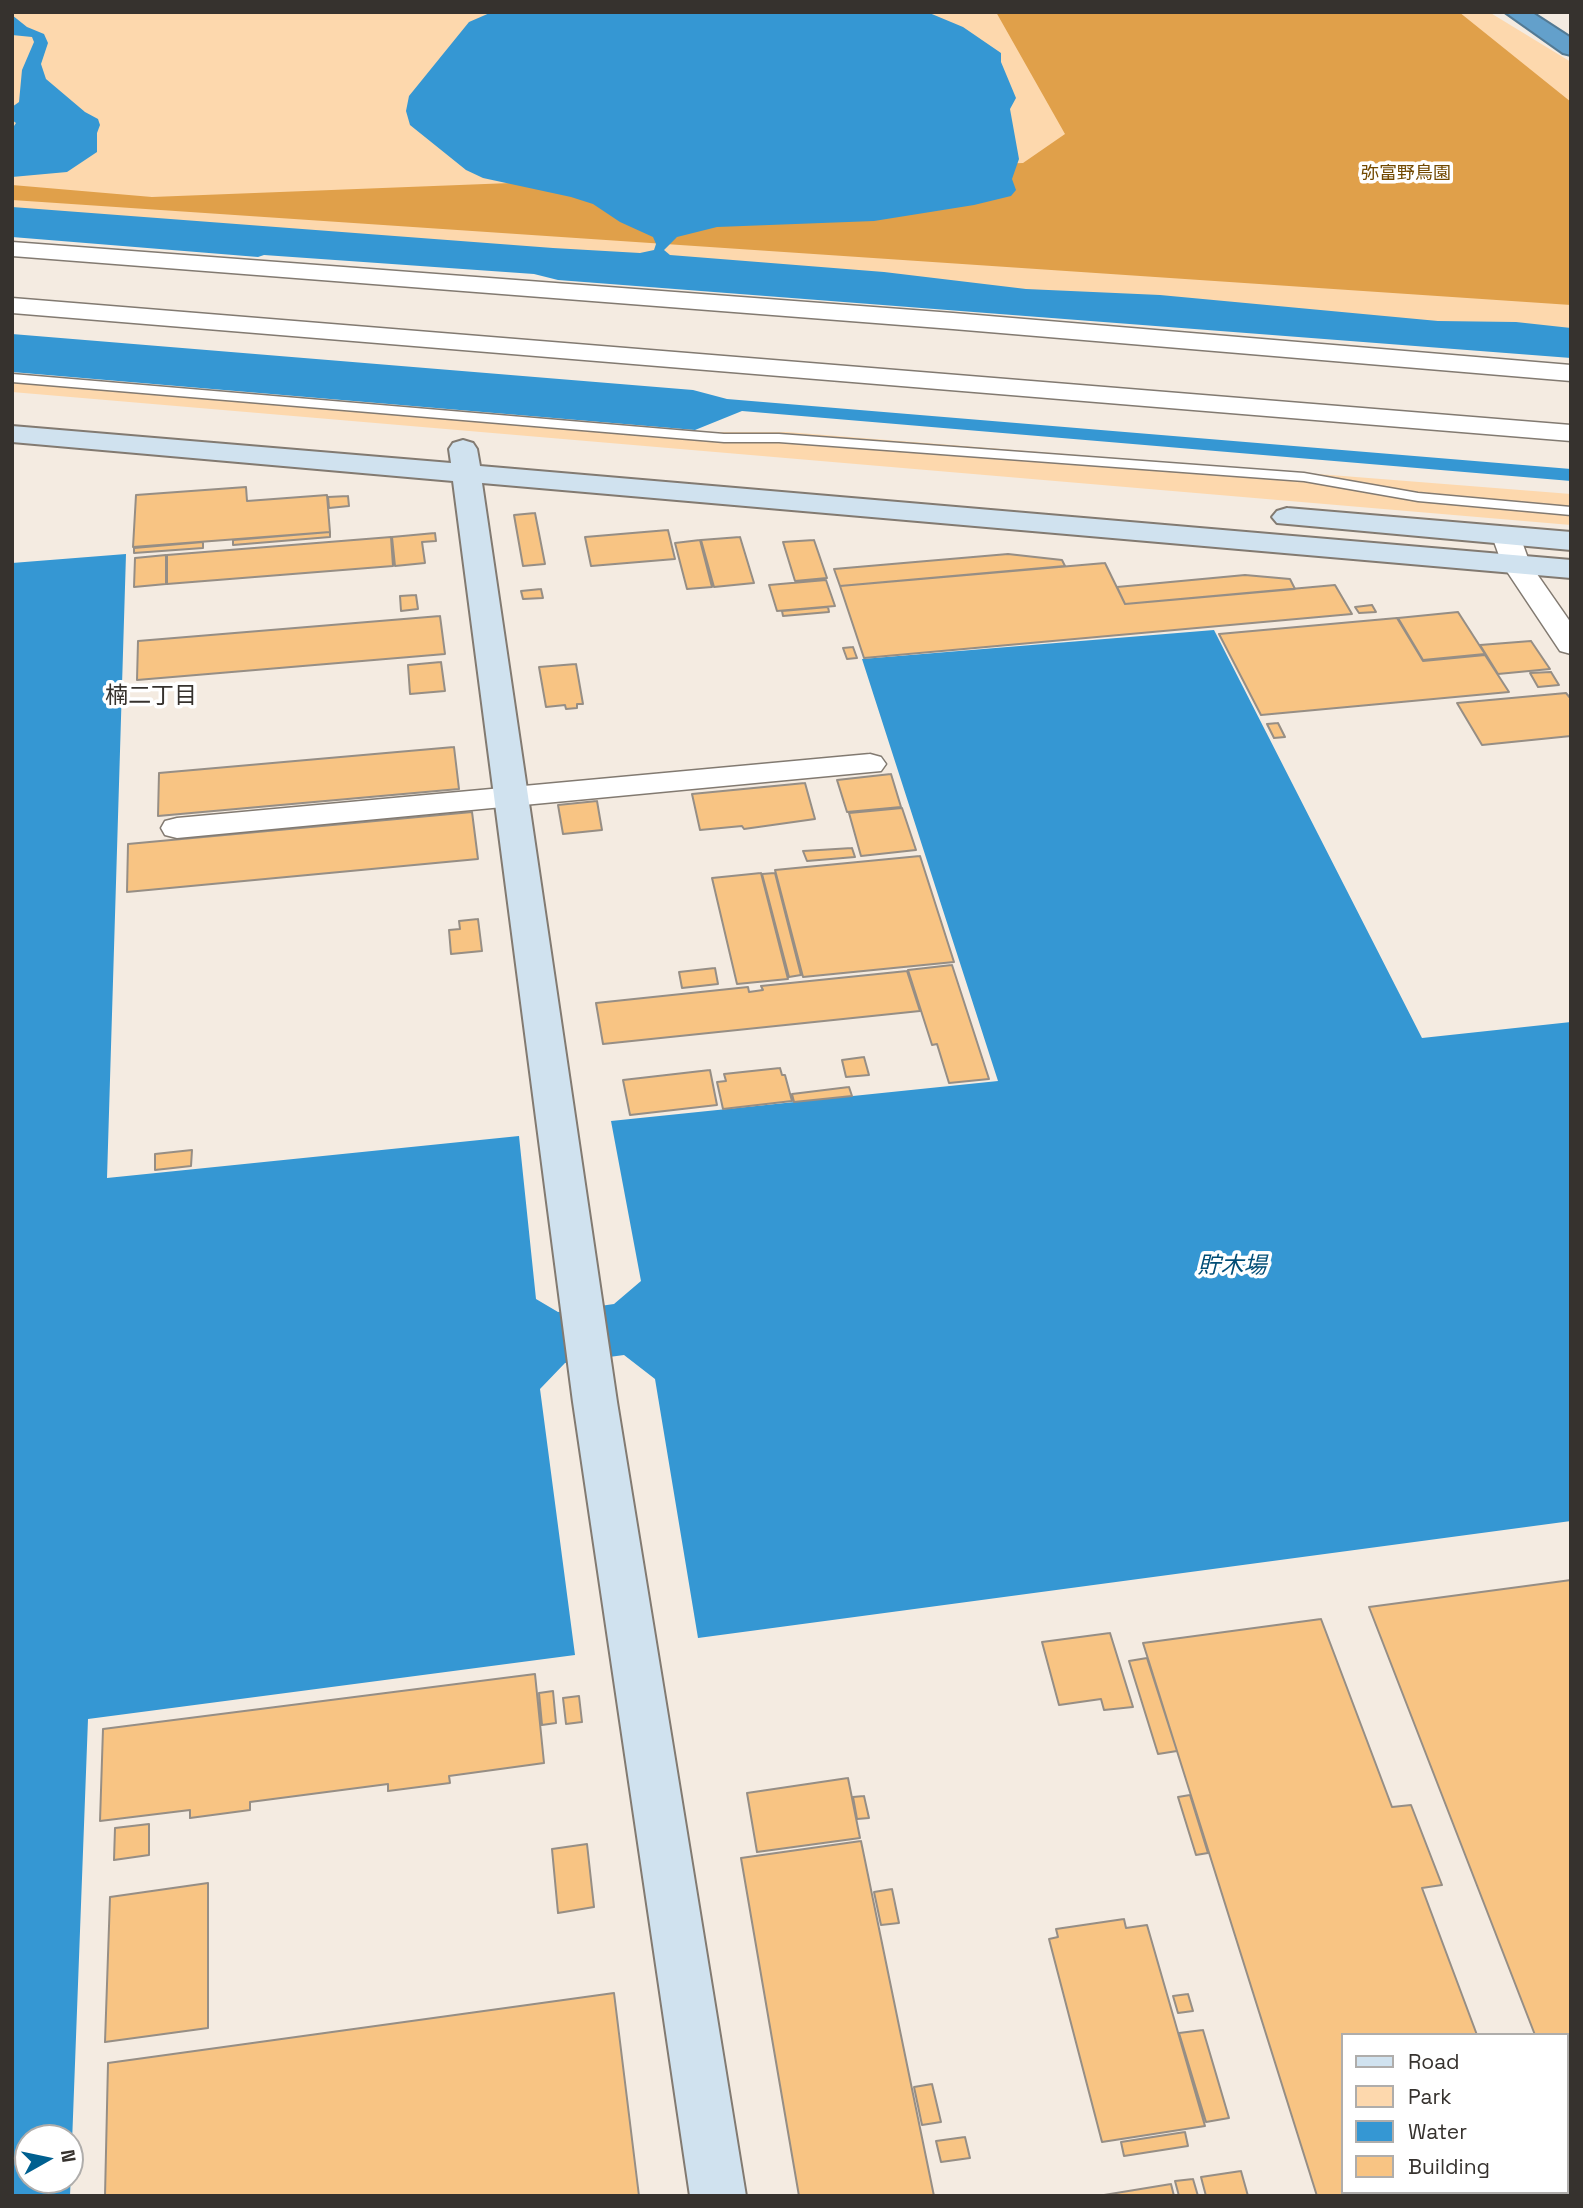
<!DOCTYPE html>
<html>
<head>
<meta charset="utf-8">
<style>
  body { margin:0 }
  #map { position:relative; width:1583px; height:2208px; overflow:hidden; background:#f4ebe1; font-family:"Space Grotesk",sans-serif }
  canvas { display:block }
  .frame { position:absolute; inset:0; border:14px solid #36322e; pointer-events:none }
  .legend { position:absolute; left:1341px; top:2033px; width:228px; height:161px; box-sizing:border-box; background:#fff; border:2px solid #afadab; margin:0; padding:9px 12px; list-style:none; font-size:21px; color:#36322e }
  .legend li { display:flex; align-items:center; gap:14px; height:35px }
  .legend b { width:35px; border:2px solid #afadab }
  .north { position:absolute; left:14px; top:2124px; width:70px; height:70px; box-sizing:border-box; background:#fff; border:2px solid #afadab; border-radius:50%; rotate:81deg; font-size:19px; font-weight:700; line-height:28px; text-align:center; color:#36322e }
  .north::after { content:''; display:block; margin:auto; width:24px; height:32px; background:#006090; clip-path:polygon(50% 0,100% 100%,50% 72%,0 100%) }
</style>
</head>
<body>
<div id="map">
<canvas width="1583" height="2208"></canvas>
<div class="frame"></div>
<ul class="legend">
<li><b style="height:9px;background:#d0e2ef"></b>Road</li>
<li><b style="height:19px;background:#fdd8ad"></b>Park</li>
<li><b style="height:19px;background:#3597d3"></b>Water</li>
<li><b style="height:19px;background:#f8c483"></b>Building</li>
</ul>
<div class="north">N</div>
</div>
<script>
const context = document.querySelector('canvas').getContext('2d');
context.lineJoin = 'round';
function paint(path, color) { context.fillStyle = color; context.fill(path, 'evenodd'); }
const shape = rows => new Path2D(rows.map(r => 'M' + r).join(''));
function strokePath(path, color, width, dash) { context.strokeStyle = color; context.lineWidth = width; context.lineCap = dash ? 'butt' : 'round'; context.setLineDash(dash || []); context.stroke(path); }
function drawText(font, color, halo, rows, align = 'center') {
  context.font = font + ' "Space Grotesk","Noto Sans JP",sans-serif'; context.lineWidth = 7; context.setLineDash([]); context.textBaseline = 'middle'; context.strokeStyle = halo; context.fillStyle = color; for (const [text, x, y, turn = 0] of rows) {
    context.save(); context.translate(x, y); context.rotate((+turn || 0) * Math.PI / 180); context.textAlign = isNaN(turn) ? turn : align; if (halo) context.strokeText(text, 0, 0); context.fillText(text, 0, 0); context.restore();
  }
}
paint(shape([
  [12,12,1489,12,1571,62,1571,347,12,226],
  [12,374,713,432,786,432,1571,494,1571,525,12,392]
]), '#fdd8ad');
paint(shape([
  [996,12,1459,12,1571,102,1571,305,12,200,12,185,152,197,1023,163,1065,134]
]), '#e0a04a');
paint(shape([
  [492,12,927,12,963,27,1001,53,1001,62,1016,98,1010,109,1019,159,1012,179,1016,190,1011,196,974,205,874,221,717,227,677,237,664,250,670,255,884,272,1026,289,1160,295,1438,321,1516,322,1571,328,1571,358,558,280,534,274,264,255,258,257,12,237,12,207,553,248,640,253,654,250,656,244,653,237,620,222,593,204,571,197,483,178,466,170,410,125,406,111,409,96,469,22],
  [12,15,27,27,44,34,48,43,41,64,46,79,85,112,98,119,100,125,97,133,97,152,67,172,12,177,12,129,16,123,12,120,12,107,19,102,22,70,34,42,32,37,12,35],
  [12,334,693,390,727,399,1571,469,1571,481,742,411,695,430,12,372],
  [126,554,107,1178,519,1136,536,1299,558,1312,614,1304,641,1281,611,1121,998,1081,862,659,1214,630,1422,1038,1571,1022,1571,1521,698,1638,655,1379,624,1355,565,1363,540,1389,575,1655,88,1719,70,2196,12,2196,12,563],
  [28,2138,70,2138,70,2180,28,2180]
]), '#3597d3');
const building = shape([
  [246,487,247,501,327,495,330,532,133,547,136,495,246,487],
  [348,496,349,506,329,508,328,497,348,496],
  [535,513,545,564,523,566,514,515,535,513],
  [668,530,675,559,591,566,585,537,668,530],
  [330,532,330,537,233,545,233,540,330,532],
  [435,533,436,541,422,542,425,563,395,566,392,537,435,533],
  [391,537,393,566,167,584,167,555,391,537],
  [740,537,754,583,714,587,701,540,740,537],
  [700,540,712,587,687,589,675,543,700,540],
  [814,540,827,578,795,581,783,542,814,540],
  [203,542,203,548,134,553,134,548,203,542],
  [1008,554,1062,560,1065,566,840,586,834,569,1008,554],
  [166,555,166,584,134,587,135,558,166,555],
  [1105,563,1125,604,1335,585,1352,614,864,658,840,586,1105,563],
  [1245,575,1290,579,1295,589,1125,604,1117,587,1245,575],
  [826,580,835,606,777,611,769,585,826,580],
  [541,589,543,598,523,599,521,591,541,589],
  [416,595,418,609,401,611,400,596,416,595],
  [1372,605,1376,612,1359,613,1355,607,1372,605],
  [828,607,829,612,783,616,782,611,828,607],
  [1458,612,1485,654,1423,660,1398,618,1458,612],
  [440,616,445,654,137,680,138,641,440,616],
  [1397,618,1423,661,1485,655,1509,692,1261,715,1219,634,1397,618],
  [1531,641,1550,669,1498,674,1480,645,1531,641],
  [853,647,857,658,847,659,843,648,853,647],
  [441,662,445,691,410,694,408,665,441,662],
  [576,664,583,704,577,704,577,708,566,709,565,705,546,707,539,667,576,664],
  [1551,672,1559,685,1538,687,1530,673,1551,672],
  [1566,693,1571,699,1571,736,1482,745,1457,703,1566,693],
  [1278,723,1285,737,1274,738,1267,724,1278,723],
  [454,747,459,789,158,816,159,773,454,747],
  [891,774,901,807,847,812,837,780,891,774],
  [805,783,815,819,744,829,742,826,700,830,692,794,805,783],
  [597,801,602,830,563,834,558,805,597,801],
  [902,808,916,850,861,856,849,813,902,808],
  [472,812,478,859,127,892,128,844,472,812],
  [852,848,855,857,807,861,803,851,852,848],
  [920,856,954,962,803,977,775,870,920,856],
  [761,873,788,979,737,984,712,878,761,873],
  [775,873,801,975,789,977,762,874,775,873],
  [478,919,482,951,451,954,449,930,460,929,459,921,478,919],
  [952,965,989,1079,949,1083,937,1044,932,1045,908,970,952,965],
  [715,968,718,984,682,988,679,972,715,968],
  [907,971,920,1011,603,1044,596,1003,748,987,749,992,763,990,761,986,907,971],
  [864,1057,869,1075,846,1077,842,1060,864,1057],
  [780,1068,782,1075,785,1075,792,1101,723,1109,717,1082,726,1081,724,1074,780,1068],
  [710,1070,717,1105,630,1115,623,1080,710,1070],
  [849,1087,852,1096,794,1102,792,1094,849,1087],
  [192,1150,191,1166,155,1170,155,1154,192,1150],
  [1571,1580,1571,2126,1567,2117,1567,2035,1535,2035,1369,1607,1571,1580],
  [1321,1619,1392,1807,1411,1805,1442,1885,1422,1888,1477,2035,1343,2035,1343,2192,1469,2192,1447,2196,1317,2196,1143,1643,1321,1619],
  [1110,1633,1133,1707,1104,1710,1101,1699,1059,1705,1042,1642,1110,1633],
  [1147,1658,1177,1751,1158,1754,1129,1661,1147,1658],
  [535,1674,544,1763,449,1776,450,1783,388,1791,388,1784,250,1802,250,1810,190,1818,190,1810,100,1821,103,1729,535,1674],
  [553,1691,556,1723,542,1725,539,1693,553,1691],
  [579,1696,582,1722,566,1724,563,1698,579,1696],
  [848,1778,860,1838,757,1852,747,1793,848,1778],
  [1190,1795,1208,1853,1196,1855,1178,1797,1190,1795],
  [864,1796,869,1818,857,1819,853,1797,864,1796],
  [149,1824,149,1855,114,1860,115,1828,149,1824],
  [861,1841,934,2196,799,2196,741,1858,861,1841],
  [587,1844,594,1907,558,1913,552,1849,587,1844],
  [208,1883,208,2028,105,2042,110,1897,208,1883],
  [892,1889,899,1923,881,1925,874,1892,892,1889],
  [1124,1919,1126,1928,1147,1925,1205,2126,1102,2142,1049,1939,1058,1937,1056,1929,1124,1919],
  [614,1993,639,2196,105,2196,108,2063,614,1993],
  [1188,1994,1193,2011,1178,2013,1173,1996,1188,1994],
  [1203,2030,1229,2118,1206,2122,1179,2033,1203,2030],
  [932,2084,941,2122,922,2125,914,2087,932,2084],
  [1185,2132,1188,2146,1124,2156,1121,2142,1185,2132],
  [965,2137,970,2158,941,2162,936,2141,965,2137],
  [1241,2171,1248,2196,1206,2196,1201,2177,1241,2171],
  [1193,2179,1198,2196,1179,2196,1175,2181,1193,2179],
  [1171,2184,1174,2196,1104,2195,1171,2184]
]);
paint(building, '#f8c483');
strokePath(building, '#968e85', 2);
const lane = shape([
  [12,374,724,434,779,434,1304,473,1418,493,1571,507,1571,515,1418,501,1304,481,779,442,724,442,12,382,12,374]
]);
const street = shape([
  [12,242,953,313,1571,365,1571,381,953,329,12,256,12,242],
  [12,298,1571,425,1571,441,12,313,12,298],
  [1506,527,1516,530,1520,536,1530,564,1571,623,1571,654,1560,651,1502,564,1492,536,1496,530,1506,527],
  [870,754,881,757,886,764,881,771,177,838,165,835,161,828,165,821,177,818,870,754]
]);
const secondary = shape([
  [12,426,451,463,449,449,453,443,463,440,473,443,477,449,480,466,1571,560,1571,578,482,483,617,1402,746,2196,690,2196,573,1402,453,481,12,442,12,426],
  [1287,508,1571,532,1571,550,1277,523,1272,517,1277,511,1287,508]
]);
const highway = shape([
  [1505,12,1531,12,1571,38,1571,55,1563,53,1505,12]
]);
strokePath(lane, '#827a71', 3);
strokePath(street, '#827a71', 3);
strokePath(secondary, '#827a71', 4);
strokePath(highway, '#537a94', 4);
paint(lane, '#fff');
paint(street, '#fff');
paint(secondary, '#d0e2ef');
paint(highway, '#63a0cb');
drawText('18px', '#714800', '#fff', [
  ["弥富野鳥園",1406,174]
]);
drawText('23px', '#36322e', '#fff', [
  ["楠二丁目",151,697]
]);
drawText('italic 23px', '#004d76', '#fff', [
  ["貯木場",1232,1267]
]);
</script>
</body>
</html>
